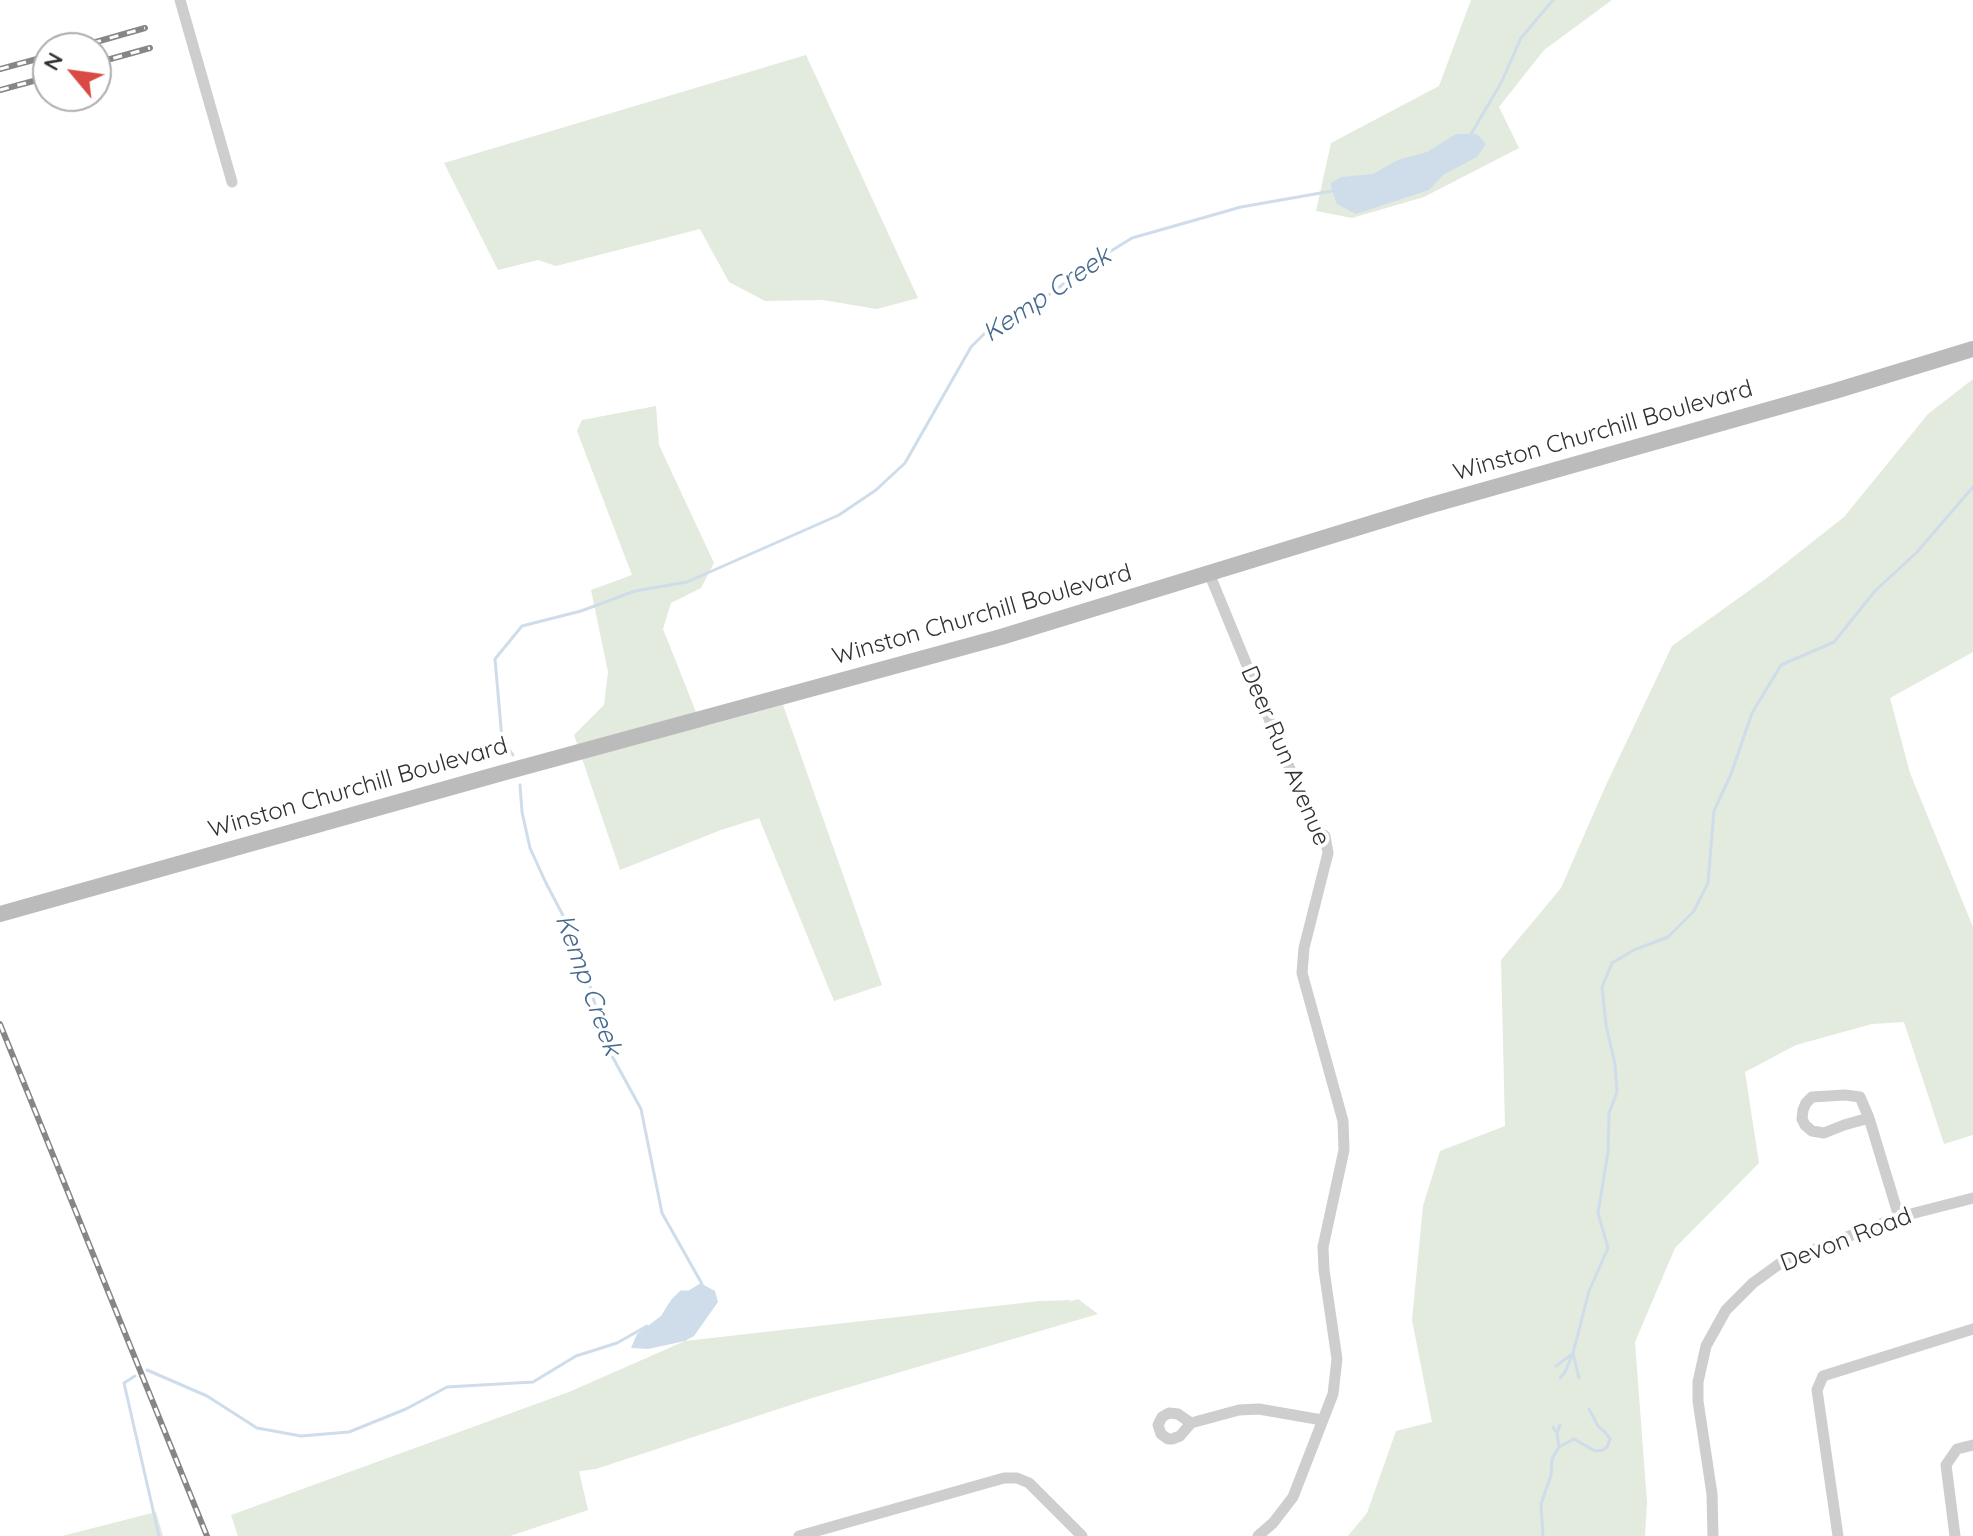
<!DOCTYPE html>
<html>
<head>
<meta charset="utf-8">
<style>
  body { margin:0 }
  #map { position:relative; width:1973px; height:1536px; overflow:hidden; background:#fff; font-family:Quicksand,sans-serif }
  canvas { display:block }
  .north { position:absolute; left:32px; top:32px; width:80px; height:80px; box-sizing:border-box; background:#fff; border:2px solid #adadad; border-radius:50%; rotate:299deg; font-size:22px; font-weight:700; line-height:32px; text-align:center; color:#313131 }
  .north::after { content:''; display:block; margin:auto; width:28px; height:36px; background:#d84a43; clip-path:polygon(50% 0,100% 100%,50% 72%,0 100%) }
</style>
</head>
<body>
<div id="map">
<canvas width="1973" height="1536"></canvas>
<div class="north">N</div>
</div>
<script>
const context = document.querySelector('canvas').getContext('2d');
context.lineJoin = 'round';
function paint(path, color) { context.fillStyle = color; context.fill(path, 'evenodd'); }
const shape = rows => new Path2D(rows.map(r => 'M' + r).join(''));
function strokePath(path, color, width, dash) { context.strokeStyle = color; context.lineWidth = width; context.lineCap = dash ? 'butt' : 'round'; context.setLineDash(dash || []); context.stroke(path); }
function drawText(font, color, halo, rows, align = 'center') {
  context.font = font + ' Quicksand,sans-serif'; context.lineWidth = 8; context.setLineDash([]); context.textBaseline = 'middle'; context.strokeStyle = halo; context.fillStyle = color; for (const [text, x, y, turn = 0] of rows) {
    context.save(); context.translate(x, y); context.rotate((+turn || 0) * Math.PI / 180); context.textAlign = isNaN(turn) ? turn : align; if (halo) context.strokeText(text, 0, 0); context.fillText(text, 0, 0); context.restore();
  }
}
paint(shape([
  [1471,0,1612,0,1544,50,1499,107,1519,148,1424,197,1352,218,1316,211,1331,143,1439,86],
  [806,55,918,298,877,309,823,300,765,301,729,282,700,229,556,266,538,260,498,270,444,163],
  [1973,379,1973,652,1890,698,1910,773,1973,927,1973,1135,1944,1144,1904,1022,1872,1024,1796,1045,1745,1072,1759,1163,1675,1248,1635,1342,1647,1502,1645,1536,1348,1536,1367,1513,1396,1431,1432,1422,1412,1320,1423,1206,1440,1151,1505,1126,1501,960,1561,888,1606,785,1672,646,1768,577,1844,517,1928,414],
  [656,406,659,445,714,563,701,588,671,603,663,629,702,727,783,705,882,985,834,1001,759,818,721,830,620,870,574,735,604,705,608,672,591,590,632,575,577,431,582,420],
  [1078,1299,1098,1314,812,1398,596,1469,579,1471,588,1510,510,1536,238,1536,231,1515,569,1392,685,1341,1040,1301,1071,1300,1068,1302],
  [156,1512,163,1536,62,1536]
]), '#e3eade');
paint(shape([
  [1456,134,1477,134,1486,144,1477,157,1443,175,1429,190,1356,214,1337,204,1332,191,1331,183,1341,177,1373,174,1398,160,1427,152],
  [702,1284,715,1291,718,1302,694,1336,685,1341,648,1349,631,1348,637,1334,661,1316,669,1303,681,1292,689,1292]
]), '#cfddeb');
strokePath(shape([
  [1471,134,1501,83,1521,38,1553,0],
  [513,755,502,739,495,659,522,626,581,611,635,591,687,582,839,515,876,490,905,463,971,347,993,325,1032,307,1098,259,1132,238,1241,207,1332,191],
  [520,785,522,812,530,848,546,883,579,946,606,1045,641,1109,662,1213,702,1284,689,1292,681,1292,672,1301],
  [1556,1366,1572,1354],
  [147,1370,207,1396,257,1428,301,1436,349,1432,406,1409,447,1387,533,1382,576,1356,617,1343,647,1326],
  [135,1376,124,1383,159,1536],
  [1560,1378,1565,1372,1573,1353],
  [1579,1378,1573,1353,1589,1291,1608,1248,1598,1213,1608,1152,1609,1113,1617,1092,1615,1064,1606,1025,1602,987,1612,963,1634,950,1668,937,1694,911,1708,883,1714,811,1731,774,1752,713,1781,665,1834,642,1875,591,1917,552,1973,487],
  [1553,1427,1557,1433,1559,1447],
  [1557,1433,1560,1425],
  [1543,1536,1541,1504,1551,1475,1552,1459,1559,1447,1574,1439,1595,1451,1603,1450,1607,1447,1610,1439,1606,1433,1598,1426,1589,1409]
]), '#cfddeb', 3);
strokePath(shape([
  [180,0,232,182],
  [1209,573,1276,736,1316,830,1325,836,1328,853,1304,948,1302,973,1343,1121,1344,1150,1323,1247,1324,1270,1337,1359,1333,1394,1293,1497,1273,1523,1258,1536],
  [1869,1118,1844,1125,1824,1133,1812,1131,1805,1125,1802,1119,1803,1110,1806,1103,1812,1097,1845,1095,1860,1097,1869,1118,1899,1217],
  [1169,1413,1178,1414,1191,1423,1180,1436,1172,1439,1168,1439,1161,1434,1158,1425,1162,1417,1169,1413],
  [1191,1423,1239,1410,1259,1409,1322,1420],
  [799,1536,1004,1478,1017,1478,1029,1483,1082,1536],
  [1713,1536,1712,1494,1698,1401,1698,1382,1706,1346,1726,1310,1753,1283,1782,1262,1899,1217,1973,1198],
  [1838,1536,1817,1390,1823,1376,1973,1329],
  [1955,1536,1946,1465,1957,1449,1973,1445]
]), '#cecece', 11);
strokePath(shape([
  [0,914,502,773,1001,637,1428,506,1835,391,1973,349]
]), '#bbb', 16);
const rail = shape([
  [75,48,145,28],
  [96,63,150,48],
  [0,69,48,56],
  [0,90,48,77],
  [0,1024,207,1536]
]);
strokePath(rail, '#868686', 6);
strokePath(rail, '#fff', 3, [9]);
drawText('24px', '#313131', '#fff', [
  ["Winston Churchill Boulevard",1603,431,-16],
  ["Winston Churchill Boulevard",982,615,-16],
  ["Deer Run Avenue",1285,756,67],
  ["Winston Churchill Boulevard",358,788,-16],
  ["Devon Road",1846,1240,-21]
]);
drawText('italic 26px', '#45698e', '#fff', [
  ["Kemp Creek",1047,295,-34],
  ["Kemp Creek",588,985,70]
]);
</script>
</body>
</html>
